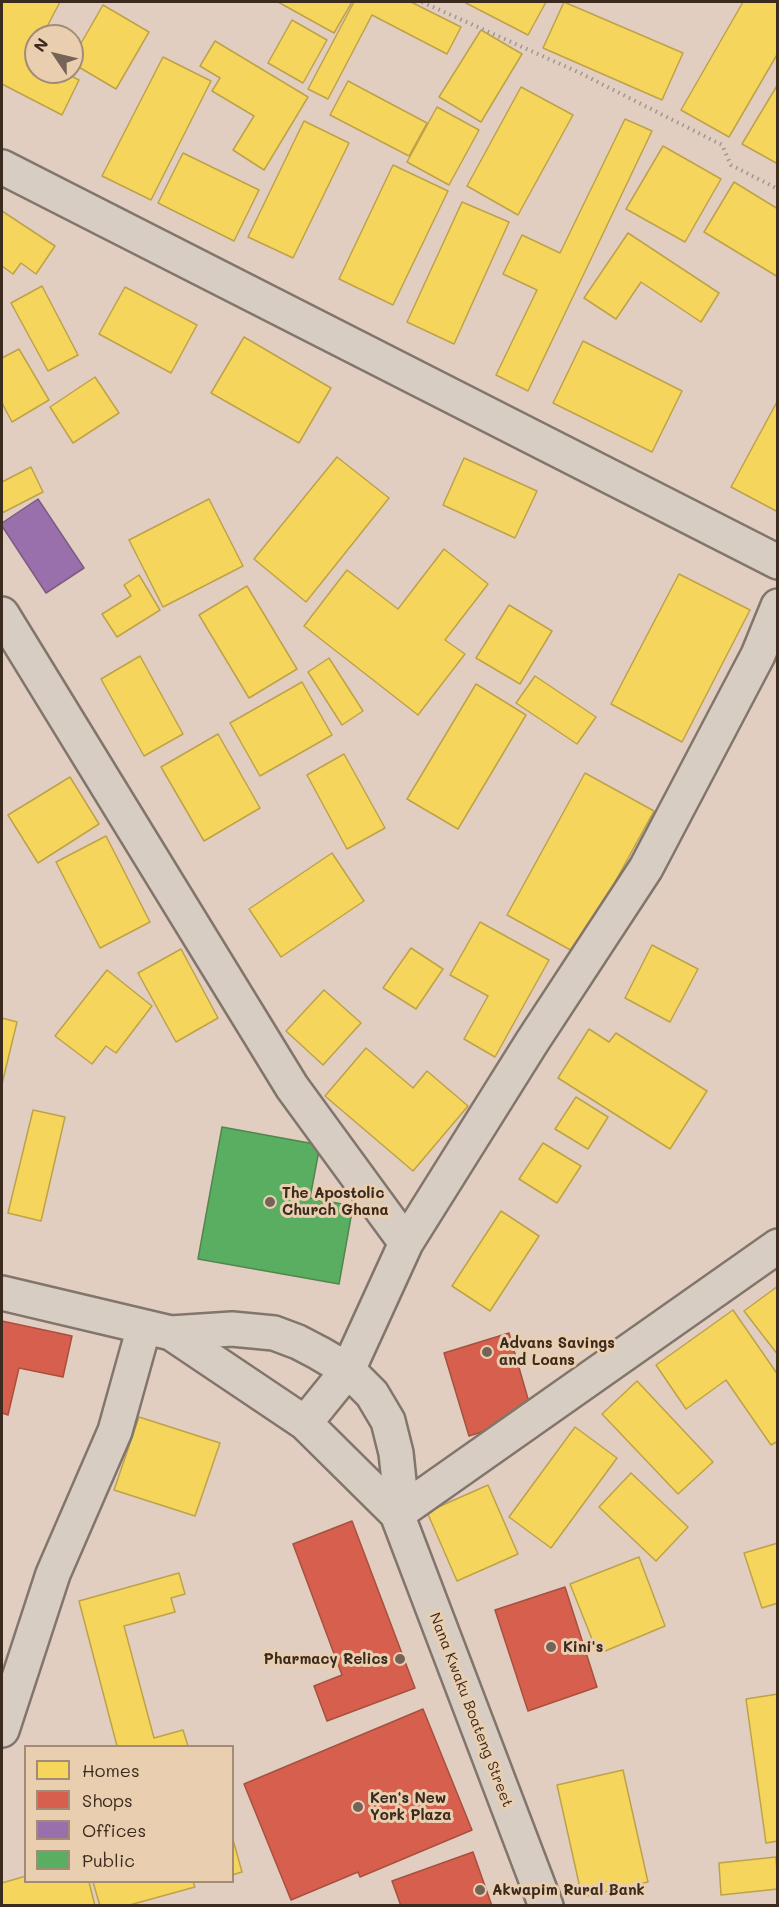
<!DOCTYPE html>
<html>
<head>
<meta charset="utf-8">
<style>
  body { margin:0 }
  #map { position:relative; width:779px; height:1907px; overflow:hidden; background:#e1cec0; font-family:Mali,sans-serif }
  canvas { display:block }
  .frame { position:absolute; inset:0; border:3px solid #3b2a1e; pointer-events:none }
  .legend { position:absolute; left:24px; top:1745px; width:210px; height:138px; box-sizing:border-box; background:#e9ceb0; border:2px solid #a38c76; margin:0; padding:8px 10px; list-style:none; font-size:18px; color:#3b2a1e }
  .legend li { display:flex; align-items:center; gap:12px; height:30px }
  .legend b { width:30px; border:2px solid #a38c76 }
  .north { position:absolute; left:24px; top:24px; width:60px; height:60px; box-sizing:border-box; background:#e9ceb0; border:2px solid #a38c76; border-radius:50%; rotate:305deg; font-size:16px; font-weight:700; line-height:24px; text-align:center; color:#3b2a1e }
  .north::after { content:''; display:block; margin:auto; width:21px; height:27px; background:#756357; clip-path:polygon(50% 0,100% 100%,50% 72%,0 100%) }
</style>
</head>
<body>
<div id="map">
<canvas width="779" height="1907"></canvas>
<div class="frame"></div>
<ul class="legend">
<li><b style="height:16px;background:#f6d55c"></b>Homes</li>
<li><b style="height:16px;background:#d6604d"></b>Shops</li>
<li><b style="height:16px;background:#9970ab"></b>Offices</li>
<li><b style="height:16px;background:#5aae61"></b>Public</li>
</ul>
<div class="north">N</div>
</div>
<script>
const context = document.querySelector('canvas').getContext('2d');
context.lineJoin = 'round';
function paint(path, color) { context.fillStyle = color; context.fill(path, 'evenodd'); }
const shape = rows => new Path2D(rows.map(r => 'M' + r).join(''));
function strokePath(path, color, width, dash) { context.strokeStyle = color; context.lineWidth = width; context.lineCap = dash ? 'butt' : 'round'; context.setLineDash(dash || []); context.stroke(path); }
function drawText(font, color, halo, rows, align = 'center') {
  context.font = font + ' Mali,sans-serif'; context.lineWidth = 6; context.setLineDash([]); context.textBaseline = 'middle'; context.strokeStyle = halo; context.fillStyle = color; for (const [text, x, y, turn = 0] of rows) {
    context.save(); context.translate(x, y); context.rotate((+turn || 0) * Math.PI / 180); context.textAlign = isNaN(turn) ? turn : align; if (halo) context.strokeText(text, 0, 0); context.fillText(text, 0, 0); context.restore();
  }
}
const homes = shape([
  [2,2,60,2,42,36,36,36,36,47,32,56,36,58,36,72,63,72,79,80,62,115,2,84,2,2],
  [278,2,352,2,334,33,278,2],
  [354,2,411,2,461,27,447,54,372,15,328,99,308,89,354,2],
  [464,2,546,2,528,35,464,2],
  [564,2,683,53,662,100,543,48,564,2],
  [743,2,778,2,778,53,729,137,681,110,743,2],
  [103,5,149,32,116,89,72,63,72,59,103,5],
  [292,20,327,40,303,83,268,63,292,20],
  [481,30,522,54,481,122,439,97,481,30],
  [215,41,308,97,264,170,233,150,254,116,212,91,220,78,200,66,215,41],
  [163,57,211,81,151,200,102,176,163,57],
  [348,81,427,123,409,156,330,115,348,81],
  [778,84,778,164,742,144,778,84],
  [521,87,573,115,518,215,467,186,521,87],
  [437,107,479,130,449,185,407,162,437,107],
  [625,119,652,131,528,391,496,375,537,290,503,274,522,235,560,253,625,119],
  [304,121,349,143,293,258,248,237,304,121],
  [663,146,721,179,685,242,626,209,663,146],
  [183,153,259,190,234,241,158,203,183,153],
  [393,165,448,191,393,305,339,279,393,165],
  [734,182,778,209,778,277,704,232,734,182],
  [462,202,509,222,454,344,407,322,462,202],
  [2,211,55,246,36,274,21,263,13,274,2,266,2,211],
  [628,233,719,293,701,322,641,282,616,319,584,298,628,233],
  [42,286,78,355,48,371,11,303,42,286],
  [125,287,197,325,171,373,99,334,125,287],
  [244,337,331,388,299,443,211,393,244,337],
  [583,341,682,391,652,452,553,403,583,341],
  [19,349,49,400,12,422,2,403,2,358,19,349],
  [95,377,119,413,73,443,50,407,95,377],
  [778,400,778,512,731,487,778,400],
  [337,457,389,498,306,602,254,559,337,457],
  [464,458,537,491,515,538,443,505,464,458],
  [31,467,43,492,2,513,2,482,31,467],
  [209,499,243,566,163,607,129,540,209,499],
  [444,549,488,584,445,640,465,654,418,715,304,626,347,570,398,609,444,549],
  [679,574,750,610,682,742,611,704,679,574],
  [139,575,160,610,117,637,102,614,131,596,124,585,139,575],
  [247,586,297,669,249,698,199,615,247,586],
  [509,605,552,631,520,684,476,658,509,605],
  [140,656,183,734,144,756,101,679,140,656],
  [329,658,363,711,342,725,308,672,329,658],
  [535,676,596,717,577,744,516,703,535,676],
  [302,682,332,735,260,776,230,723,302,682],
  [476,684,526,715,458,829,407,799,476,684],
  [218,734,260,808,204,841,161,767,218,734],
  [344,754,385,828,347,849,307,775,344,754],
  [585,773,654,811,576,953,507,915,585,773],
  [70,777,99,824,38,863,8,815,70,777],
  [106,836,150,922,100,948,56,862,106,836],
  [332,853,364,901,281,957,249,909,332,853],
  [480,922,549,960,495,1057,464,1039,488,996,450,975,480,922],
  [652,945,698,969,670,1022,625,998,652,945],
  [411,948,443,969,416,1009,383,988,411,948],
  [181,949,218,1018,176,1042,138,973,181,949],
  [107,970,152,1006,116,1053,106,1046,92,1064,55,1036,107,970],
  [324,990,361,1023,323,1065,286,1031,324,990],
  [2,1018,17,1022,2,1084,2,1018],
  [589,1029,609,1042,616,1033,707,1091,670,1149,558,1078,589,1029],
  [366,1048,413,1088,427,1071,468,1106,413,1171,325,1096,366,1048],
  [576,1097,608,1117,588,1149,555,1129,576,1097],
  [33,1110,65,1117,41,1221,8,1213,33,1110],
  [543,1143,581,1166,557,1203,519,1179,543,1143],
  [501,1211,539,1236,490,1311,452,1286,501,1211],
  [778,1286,778,1355,744,1311,778,1286],
  [733,1310,778,1375,778,1441,771,1445,726,1380,686,1409,656,1365,733,1310],
  [637,1381,713,1462,678,1494,602,1414,637,1381],
  [139,1417,220,1443,195,1516,114,1490,139,1417],
  [575,1427,617,1458,551,1548,509,1517,575,1427],
  [631,1473,688,1527,656,1561,599,1507,631,1473],
  [488,1485,518,1554,457,1581,427,1512,488,1485],
  [778,1543,778,1603,762,1608,744,1553,778,1543],
  [639,1557,665,1626,598,1654,570,1584,639,1557],
  [179,1573,185,1594,171,1598,175,1612,124,1626,154,1738,183,1730,188,1746,117,1746,79,1601,179,1573],
  [778,1694,778,1841,766,1843,746,1699,778,1694],
  [623,1770,648,1882,582,1897,557,1785,623,1770],
  [232,1836,242,1872,232,1875,232,1836],
  [776,1857,778,1889,721,1895,719,1863,776,1857],
  [26,1876,26,1882,89,1882,95,1906,2,1906,2,1883,26,1876],
  [93,1882,193,1882,195,1887,126,1906,100,1906,93,1882]
]);
paint(homes, '#f6d55c');
strokePath(homes, '#bea249', 1.5);
const shops = shape([
  [2,1321,72,1336,63,1377,19,1368,8,1415,2,1413,2,1321],
  [509,1333,533,1416,469,1436,444,1353,509,1333],
  [352,1521,415,1688,327,1721,314,1686,342,1675,293,1544,352,1521],
  [565,1587,597,1687,528,1711,495,1610,565,1587],
  [423,1709,472,1830,360,1877,358,1872,291,1900,244,1784,423,1709],
  [473,1852,492,1906,401,1906,392,1881,473,1852]
]);
paint(shops, '#d6604d');
strokePath(shops, '#a8503f', 1.5);
const offices = shape([
  [38,499,84,568,46,593,2,526,2,523,38,499]
]);
paint(offices, '#9970ab');
strokePath(offices, '#7d5b81', 1.5);
const public = shape([
  [222,1127,320,1145,310,1198,353,1206,339,1284,198,1259,222,1127]
]);
paint(public, '#5aae61');
strokePath(public, '#51864d', 1.5);
const street = shape([
  [2,167,778,562],
  [2,614,292,1087,406,1243],
  [2,1293,171,1333,232,1329,274,1333,298,1342,319,1353,348,1370,372,1394,388,1421,396,1453,400,1491,397,1514],
  [171,1333,305,1423,397,1514,546,1906],
  [305,1423,348,1370,406,1243,532,1042,646,868,758,655,778,606],
  [397,1514,778,1246],
  [2,1730,53,1574,115,1431,144,1327]
]);
strokePath(street, '#81756c', 38);
strokePath(shape([
  [422,2,578,72,722,145,731,165,778,189]
]), '#a0968e', 4, [1.5, 4.5]);
strokePath(street, '#d8cdc3', 33);
for (const [x, y, r, color] of [
  [270,1202,6,"#756357"],
  [487,1352,6,"#756357"],
  [551,1647,6,"#756357"],
  [400,1659,6,"#756357"],
  [358,1807,6,"#756357"],
  [480,1890,6,"#756357"]
]) { const dot = new Path2D(); dot.arc(x, y, r, 0, 2 * Math.PI); context.fillStyle = color; context.fill(dot); strokePath(dot, '#e9ceb0', 2); }
drawText('bold 15px', '#3b2a1e', '#e9ceb0', [
  ["The Apostolic",282,1193],
  ["Church Ghana",282,1210],
  ["Advans Savings",499,1343],
  ["and Loans",499,1360],
  ["Kini's",563,1647],
  ["Pharmacy Relics",388,1659,"right"],
  ["Ken's New",370,1798],
  ["York Plaza",370,1815],
  ["Akwapim Rural Bank",492,1890]
], 'left');
drawText('15px', '#3b2a1e', '#e9ceb0', [
  ["Nana Kwaku Boateng Street",471,1710,69]
]);
</script>
</body>
</html>
